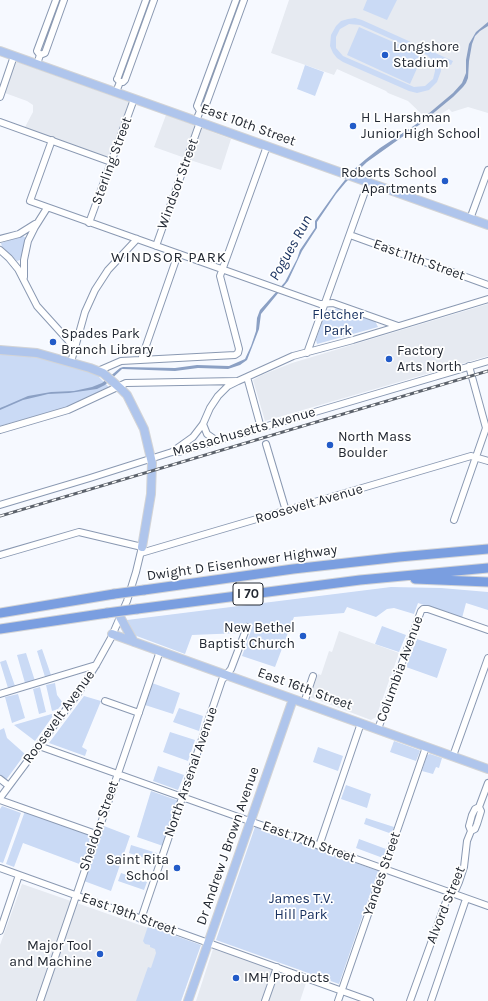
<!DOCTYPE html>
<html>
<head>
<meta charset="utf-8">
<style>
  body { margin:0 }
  canvas { display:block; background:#f6f9ff }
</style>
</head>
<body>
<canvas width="488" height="1001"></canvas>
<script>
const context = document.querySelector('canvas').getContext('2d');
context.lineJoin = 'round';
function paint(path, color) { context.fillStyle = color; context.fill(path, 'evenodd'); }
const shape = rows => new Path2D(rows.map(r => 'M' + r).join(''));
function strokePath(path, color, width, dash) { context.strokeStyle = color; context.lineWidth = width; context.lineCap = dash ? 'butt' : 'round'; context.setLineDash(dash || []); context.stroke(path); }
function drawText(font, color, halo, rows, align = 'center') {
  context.font = font + ' Karla,sans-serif'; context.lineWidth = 3.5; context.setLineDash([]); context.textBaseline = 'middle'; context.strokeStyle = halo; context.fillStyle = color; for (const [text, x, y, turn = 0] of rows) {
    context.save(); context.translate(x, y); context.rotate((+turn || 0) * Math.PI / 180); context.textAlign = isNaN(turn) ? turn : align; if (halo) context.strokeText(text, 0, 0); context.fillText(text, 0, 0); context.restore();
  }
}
paint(shape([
  [289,0,488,0,488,113,468,107,452,112,449,109,429,121,408,101,388,93,386,91,337,69,334,75,271,53],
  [17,62,129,102,109,159,24,129,33,112,33,105,27,101,5,93,15,63],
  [166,115,196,126,185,158,154,147],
  [201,128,231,139,221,170,190,160],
  [488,304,488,356,265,421,253,380,262,375,292,363],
  [339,631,399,653,376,717,371,720,310,697,318,674,321,675,329,651,332,652],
  [22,884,200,946,181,1001,0,1001,0,945],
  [213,949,307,980,300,1001,196,1001]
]), '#e6eaf1');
paint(shape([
  [367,0,397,0,387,20,363,10],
  [355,18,362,20,453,61,451,65,439,60,441,71,437,82,429,90,417,93,409,91,343,62,337,58,333,53,330,46,331,35,336,26,341,21,348,19],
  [349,24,360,25,427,55,431,59,435,66,435,71,433,79,425,86,414,87,343,56,336,48,336,37,340,29],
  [359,27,423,55,410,84,347,55],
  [305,65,324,72,315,96,297,89],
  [23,236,26,238,26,240,20,260,17,261,2,247,1,243],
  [340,308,375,321,378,327,317,344,316,340,326,310],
  [0,355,14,355,39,358,86,370,99,376,99,377,109,387,81,401,67,407,0,426],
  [391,587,441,588,488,592,488,610,466,603,462,618,418,603,414,614,394,608,387,609,376,617,347,607,344,613,294,617,275,667,242,656,253,625,245,623,241,633,192,635,185,654,134,635,127,627,127,620],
  [382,626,406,635,399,652,375,644],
  [417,639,447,649,437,678,406,667],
  [42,649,51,675,45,677,37,651],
  [26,653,35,681,25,683,17,655],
  [6,660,15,686,8,688,0,662],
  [55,683,57,695,63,703,58,709,52,711,46,685],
  [152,683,180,693,173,714,145,705],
  [40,687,46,712,39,714,33,689],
  [18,694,25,718,12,723,5,697],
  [84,696,101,701,82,747,87,750,85,756,49,743],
  [179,708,203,716,199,731,173,722],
  [55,713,35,741,14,725],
  [4,728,7,738,25,754,6,780,0,776,0,730],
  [170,732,195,740,188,761,163,752],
  [394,741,419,750,420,751,416,761,390,752],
  [318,747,343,756,338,771,313,762],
  [430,754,442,758,439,768,436,767,433,774,422,771,427,755],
  [158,766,184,775,178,790,153,781],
  [346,785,371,794,367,808,341,799],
  [151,791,179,801,163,846,137,837],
  [2,806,21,813,3,863,0,862,0,809],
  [25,811,92,834,82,865,23,843,14,867,6,864],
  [366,818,394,827,392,834,364,824],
  [104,826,130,836,111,891,84,881],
  [255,827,378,871,339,984,216,940],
  [359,839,386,849,383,858,356,848],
  [131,845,160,854,157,862,129,853],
  [121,873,147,882,144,890,118,881],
  [148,926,201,945,181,1001,136,1001,148,967,151,968,156,953,155,949,150,947,150,945,145,944,143,941]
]), '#cadaf5');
paint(shape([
  [488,22,488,26,480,31,475,36,472,44,469,61,468,78,466,83,463,87,453,97,419,125,367,162,346,182,336,194,317,222,317,228,302,251,288,281,261,314,259,329,247,360,240,365,228,369,198,368,175,371,122,369,105,385,97,389,69,393,48,394,40,396,23,400,0,410,0,408,5,406,28,396,51,392,74,391,92,387,102,383,120,368,123,367,175,368,197,365,229,366,245,359,251,346,256,331,257,318,260,310,285,282,297,259,300,250,315,228,315,221,337,190,352,171,366,159,380,148,415,125,453,93,462,83,466,73,466,60,469,44,476,32]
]), '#8ba0c4');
const minor = shape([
  [40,55,37,51,56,0],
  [37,64,40,55,45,53,64,0],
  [120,82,123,82,125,80,154,0],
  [116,92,120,82,117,79,118,77,146,0],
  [0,97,14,56],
  [200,111,197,106,236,0],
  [196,121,200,111,204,110,244,0],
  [0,122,111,162],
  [52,140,30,201,320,304,333,303,398,326],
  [470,219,488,170],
  [89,223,134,99],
  [350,235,488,285],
  [0,239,19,234,35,224],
  [156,246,200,122],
  [0,250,9,258,18,269,37,306,75,348],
  [24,277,24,260,28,241,35,227,47,208],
  [307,353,368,183],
  [141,360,178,254],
  [71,362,85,312,95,290,108,270,137,239],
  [98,371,121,361,235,355,238,353,239,349,220,276,267,146],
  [247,377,261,428],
  [203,424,207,434,217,441],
  [0,430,68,410,126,383,237,381],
  [266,444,286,511],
  [172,452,193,437,203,424,210,408,218,396,228,386,238,381,293,356,353,340,488,299],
  [0,505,90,478,172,452,179,452,488,361],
  [454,520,486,428,469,366],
  [141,553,471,456,488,461],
  [0,555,79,532,142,547,136,572,127,601,111,638,96,665,79,692,0,798],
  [0,694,96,665],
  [105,701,139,713],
  [304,703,313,676],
  [378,729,421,611,423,609,428,609,488,630],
  [39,746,488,906],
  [453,756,488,658],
  [0,779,9,786],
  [0,800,96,834],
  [471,831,469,826,472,815,475,809,479,807],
  [319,846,361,723],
  [0,868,370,1001],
  [141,919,222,680,231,669,247,627],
  [0,931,19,875],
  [40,1001,160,651],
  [265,1001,277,967],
  [338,1001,426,747],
  [410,1001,448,896,456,889,459,882,464,867,467,841,471,831,475,829,477,824,481,811,479,807,488,783],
  [431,1001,466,899]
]);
const major = shape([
  [0,51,488,225],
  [0,350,37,353,90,368,103,373,121,389,127,395,144,429,152,463,151,494,142,547],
  [120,617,134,642],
  [112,634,488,769],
  [188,1001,293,699]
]);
const highway = shape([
  [415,579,488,582],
  [144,590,293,569,399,557,488,549],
  [137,609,360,580,488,568],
  [0,613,114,594],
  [0,629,107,613]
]);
strokePath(minor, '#8a99b2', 8);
strokePath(major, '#d3d4d6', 10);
strokePath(highway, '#d3d4d6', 11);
strokePath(minor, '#fff', 6);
strokePath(major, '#afc5ec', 8);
strokePath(highway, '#7a9ee0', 9);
const rail = shape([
  [0,516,488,371]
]);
strokePath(rail, '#5c626b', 3);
strokePath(rail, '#fff', 1.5, [4.5]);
const highwayBridge = shape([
  [114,594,144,590],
  [107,613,137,609]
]);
strokePath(highwayBridge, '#d3d4d6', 11, []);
strokePath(highwayBridge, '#7a9ee0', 9);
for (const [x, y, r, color] of [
  [385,55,4,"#225bc8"],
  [353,126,4,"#225bc8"],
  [445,181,4,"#225bc8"],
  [53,342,4,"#225bc8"],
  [389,359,4,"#225bc8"],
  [330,445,4,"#225bc8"],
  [303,636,4,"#225bc8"],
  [177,868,4,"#225bc8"],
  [100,954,4,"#225bc8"],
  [236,978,4,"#225bc8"]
]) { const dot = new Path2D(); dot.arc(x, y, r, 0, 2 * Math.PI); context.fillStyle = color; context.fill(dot); strokePath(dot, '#fff', 1.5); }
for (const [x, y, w] of [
  [248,594,30]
]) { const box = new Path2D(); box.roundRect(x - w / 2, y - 11, w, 22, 3); context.fillStyle = '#fff'; context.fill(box); strokePath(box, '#222832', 1); }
drawText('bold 13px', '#222832', null, [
  ["I 70",248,594]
]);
drawText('14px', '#222832', '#fff', [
  ["Longshore",393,47],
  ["Stadium",393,63],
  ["H L Harshman",361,118],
  ["Junior High School",361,134],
  ["Roberts School",437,173,"right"],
  ["Apartments",437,189,"right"],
  ["Spades Park",61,334],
  ["Branch Library",61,350],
  ["Factory",397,351],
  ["Arts North",397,367],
  ["North Mass",338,437],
  ["Boulder",338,453],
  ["New Bethel",295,628,"right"],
  ["Baptist Church",295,644,"right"],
  ["Saint Rita",169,860,"right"],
  ["School",169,876,"right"],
  ["Major Tool",92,946,"right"],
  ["and Machine",92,962,"right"],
  ["IMH Products",244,978]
], 'left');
drawText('14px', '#222832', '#fff', [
  ["East 10th Street",248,125,20],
  ["Sterling Street",112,161,-70],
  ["Windsor Street",178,184,-70],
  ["East 11th Street",419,260,20],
  ["Massachusetts Avenue",244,432,-16],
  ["Roosevelt Avenue",309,504,-16],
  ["Dwight D Eisenhower Highway",242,563,-8],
  ["Columbia Avenue",400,669,-70],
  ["East 16th Street",305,689,20],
  ["Roosevelt Avenue",59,717,-54],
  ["North Arsenal Avenue",191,772,-71],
  ["Sheldon Street",99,826,-71],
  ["East 17th Street",309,842,20],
  ["Dr Andrew J Brown Avenue",228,846,-71],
  ["Yandes Street",382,874,-71],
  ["Alvord Street",446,905,-68],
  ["East 19th Street",129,914,20]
]);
drawText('14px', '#183160', '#fff', [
  ["Fletcher",338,315],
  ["Park",338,331],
  ["James T.V.",301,899],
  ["Hill Park",301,915]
]);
drawText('italic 15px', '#152e5c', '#fff', [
  ["Pogues Run",291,248,-61]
]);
context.letterSpacing = '1px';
drawText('15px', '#222832', '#fff', [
  ["WINDSOR PARK",169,258]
]);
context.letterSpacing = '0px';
</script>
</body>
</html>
